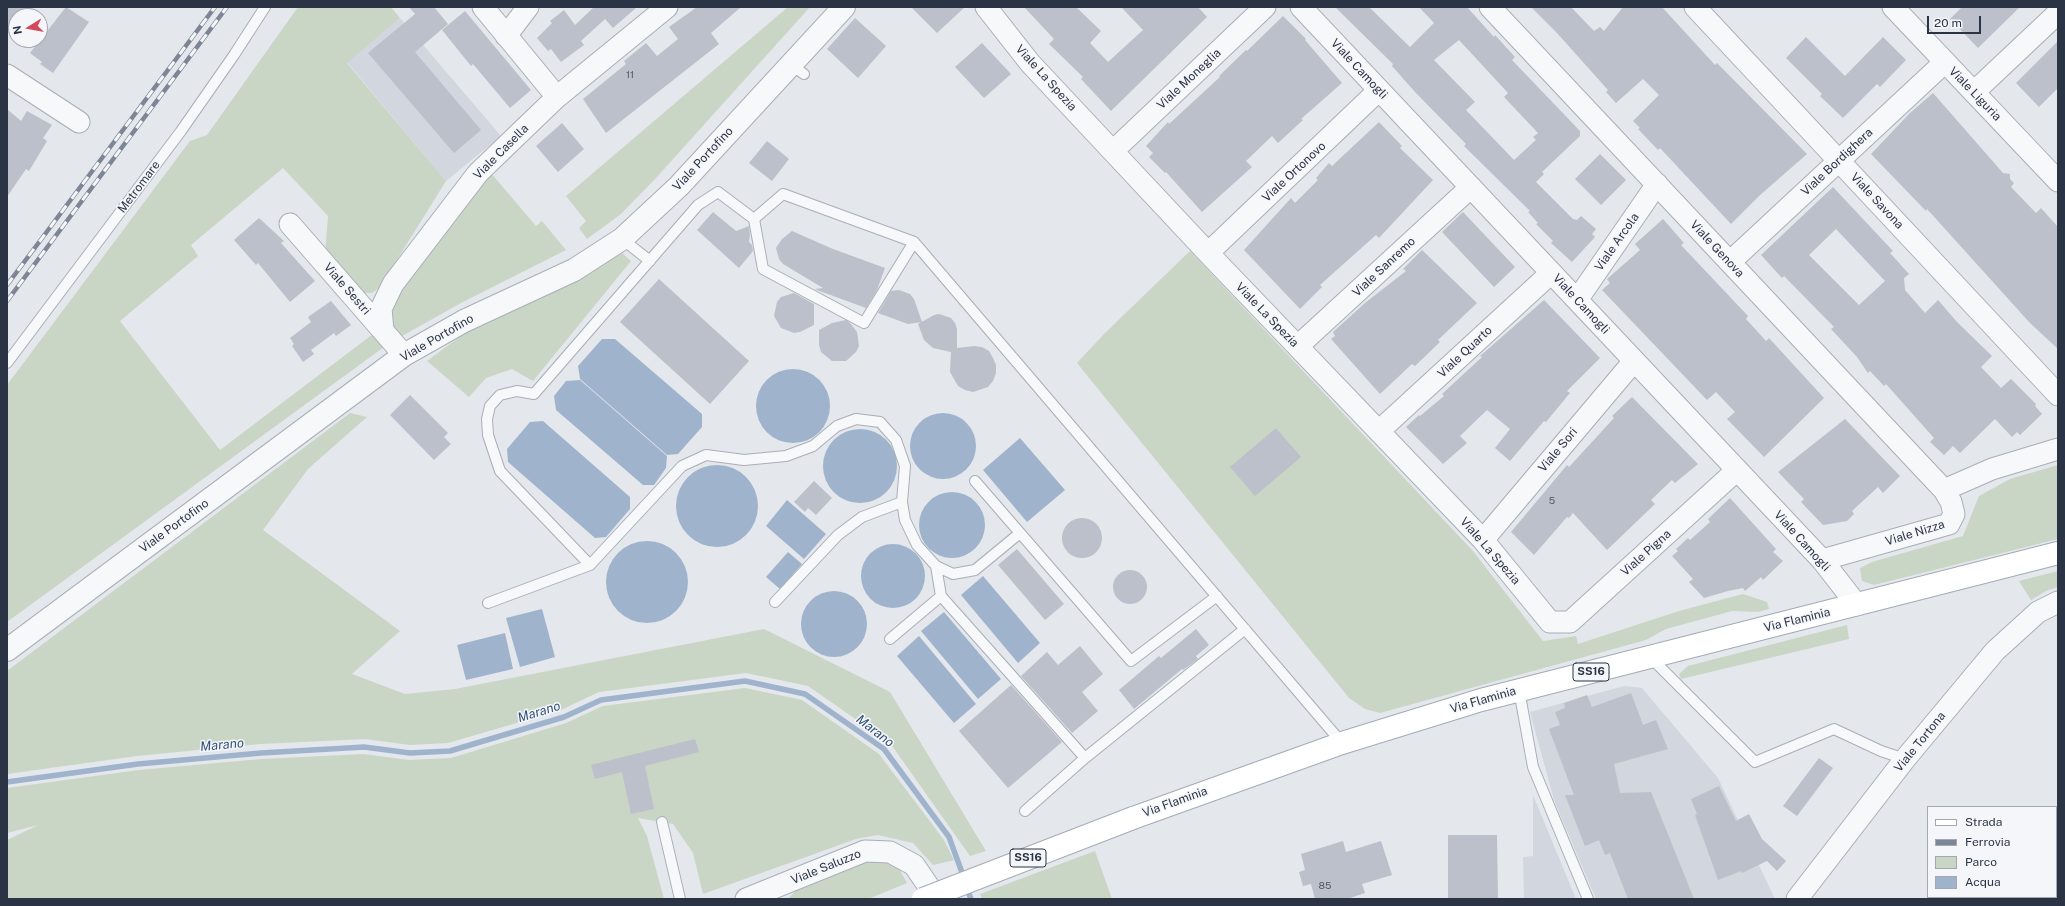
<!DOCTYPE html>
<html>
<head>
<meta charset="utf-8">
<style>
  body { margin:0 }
  #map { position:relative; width:2065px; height:906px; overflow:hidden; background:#e4e7ec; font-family:"Public Sans",sans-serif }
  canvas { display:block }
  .frame { position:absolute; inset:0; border:8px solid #2b3445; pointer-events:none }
  .legend { position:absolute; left:1927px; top:806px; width:130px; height:92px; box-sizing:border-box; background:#f4f6f9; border:1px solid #a4a8b1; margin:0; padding:5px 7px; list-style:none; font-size:12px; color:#2b3445 }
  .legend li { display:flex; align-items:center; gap:8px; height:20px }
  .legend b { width:20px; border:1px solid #a4a8b1 }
  .north { position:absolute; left:8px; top:8px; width:40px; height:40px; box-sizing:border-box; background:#f4f6f9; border:1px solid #a4a8b1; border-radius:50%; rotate:259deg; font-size:11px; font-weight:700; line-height:16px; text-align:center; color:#2b3445 }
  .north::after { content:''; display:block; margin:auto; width:14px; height:18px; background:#d1495b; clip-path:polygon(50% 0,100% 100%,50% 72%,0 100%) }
  .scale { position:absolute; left:1927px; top:16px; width:54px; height:18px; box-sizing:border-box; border:2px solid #2b3445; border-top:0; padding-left:5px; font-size:12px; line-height:14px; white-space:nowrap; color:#2b3445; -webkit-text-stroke:3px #f4f6f9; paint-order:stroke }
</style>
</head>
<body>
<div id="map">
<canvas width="2065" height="906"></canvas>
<div class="frame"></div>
<ul class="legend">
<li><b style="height:5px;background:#fff"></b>Strada</li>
<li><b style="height:5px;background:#7d8696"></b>Ferrovia</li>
<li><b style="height:11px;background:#c9d6c5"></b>Parco</li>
<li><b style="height:11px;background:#9fb4cc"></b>Acqua</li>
</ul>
<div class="north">N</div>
<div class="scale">20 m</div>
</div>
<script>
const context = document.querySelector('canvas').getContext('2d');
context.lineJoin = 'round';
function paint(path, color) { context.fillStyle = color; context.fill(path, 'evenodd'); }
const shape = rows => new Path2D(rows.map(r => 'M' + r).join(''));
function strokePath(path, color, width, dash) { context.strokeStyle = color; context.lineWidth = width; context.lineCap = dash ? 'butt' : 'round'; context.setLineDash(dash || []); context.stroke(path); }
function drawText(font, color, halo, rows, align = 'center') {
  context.font = font + ' "Public Sans",sans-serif'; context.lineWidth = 3; context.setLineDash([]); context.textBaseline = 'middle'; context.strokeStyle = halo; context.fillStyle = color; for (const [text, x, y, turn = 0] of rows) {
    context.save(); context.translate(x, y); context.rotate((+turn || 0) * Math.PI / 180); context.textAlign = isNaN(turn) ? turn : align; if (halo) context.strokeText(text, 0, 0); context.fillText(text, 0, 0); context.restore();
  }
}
paint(shape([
  [400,18,501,136,446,181,347,62],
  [1624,686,1642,688,1718,778,1775,899,1596,899,1554,800,1530,712],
  [1533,795,1576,899,1524,899,1523,857,1533,856]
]), '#d2d6de');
paint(shape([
  [298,7,391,7,400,18,347,63,446,181,380,287,372,293,363,293,325,253,328,216,283,168,191,245,198,256,120,321,220,450,373,334,384,347,7,622,7,385,190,141,207,135],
  [788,7,810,7,656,178,621,214,587,239,579,228,586,221,566,196],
  [491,173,536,226,542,221,566,250,461,303,402,336,394,328,389,310,400,288],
  [1190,251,1473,551,1543,641,1576,636,1578,644,1679,611,1743,594,1767,602,1769,609,1758,612,1732,611,1666,629,1646,640,1380,713,1365,709,1349,698,1077,363,1105,333],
  [622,253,631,261,533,381,512,369,486,378,469,397,427,361,469,330,579,280],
  [350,413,367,417,308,469,263,530,400,631,352,674,405,694,455,689,764,629,890,692,986,851,970,856,890,743,808,686,746,673,599,692,561,710,448,743,410,745,365,739,260,744,137,756,7,774,7,671],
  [2058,465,2058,539,1874,585,1862,581,1860,568,1872,562,1963,536,1979,496,2010,479],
  [2058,571,2058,587,2046,591,2031,600,2019,581],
  [1847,625,1849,639,1681,679,1679,674,1688,666],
  [745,688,802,700,879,754,944,840,954,860,933,865,913,843,878,835,856,839,703,894,693,853,673,824,638,818,647,836,664,899,7,899,7,840,38,825,7,833,7,788,139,770,261,759,364,754,409,760,451,758,566,723,603,706],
  [1095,851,1112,899,982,899,980,894],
  [868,860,884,860,897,865,907,883,868,899,788,899,797,889]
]), '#c9d6c5');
paint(shape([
  [602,339,615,339,702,414,702,427,678,454,667,455,580,379,578,366],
  '756 406a37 37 0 1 1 74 0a37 37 0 1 1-74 0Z',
  [580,380,667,456,666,468,654,485,643,485,556,410,554,396,566,381],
  '910 446a33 33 0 1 1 66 0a33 33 0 1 1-66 0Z',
  [543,421,630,497,630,509,606,537,595,538,508,462,507,449,530,422],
  '823 466a37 37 0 1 1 74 0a37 37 0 1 1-74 0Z',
  [1020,438,1065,490,1027,522,983,470],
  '676 506a41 41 0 1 1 82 0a41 41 0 1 1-82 0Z',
  '919 525a33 33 0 1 1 66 0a33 33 0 1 1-66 0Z',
  [787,500,826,534,804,559,766,526],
  '606 582a41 41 0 1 1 82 0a41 41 0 1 1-82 0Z',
  '861 576a32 32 0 1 1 64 0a32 32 0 1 1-64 0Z',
  [788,552,802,564,780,589,766,577],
  [983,576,1040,643,1018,663,961,595],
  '801 624a33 33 0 1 1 66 0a33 33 0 1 1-66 0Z',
  [542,609,555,657,520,667,506,618],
  [944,612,1001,679,978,699,921,631],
  [505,633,513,669,466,680,457,645],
  [919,636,976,704,954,723,897,656]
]), '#9fb4cc');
strokePath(shape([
  [7,782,138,764,261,753,364,747,410,753,450,751,564,717,601,700,745,681,805,694,884,749,949,837,964,878],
  [966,886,971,899]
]), '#9fb4cc', 5.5);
paint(shape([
  [7,7,27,7,21,16,16,16,16,23,7,35],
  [66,7,89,22,53,73,40,64,42,62,30,53],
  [409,7,434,7,448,24,415,52,481,130,454,153,368,53,415,14],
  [594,7,637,7,613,28,605,19,581,41,584,45,561,62,551,49,548,51,537,38,552,23,550,21,564,10,575,25],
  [697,7,741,7,711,33,719,44,606,133,583,99,626,64,624,61,646,43,657,56,678,39,669,27],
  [911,7,965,7,937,33],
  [1024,7,1076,7,1101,31,1090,43,1108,62,1143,30,1121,7,1198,7,1207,17,1111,111,1081,79,1083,77,1049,44,1054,39],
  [1335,7,1369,7,1410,47,1434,23,1419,7,1467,7,1494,37,1495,35,1515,57,1512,60,1580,131,1580,136,1542,172,1544,174,1536,182,1573,219,1577,220,1581,216,1596,229,1592,234,1595,237,1572,262,1551,243,1553,241,1536,224,1538,223,1528,212,1530,211,1464,146,1466,144,1415,92,1392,66,1393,64],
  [1459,40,1508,93,1504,97,1538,133,1533,137,1536,140,1514,160,1466,110,1475,102,1434,60],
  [1531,7,1571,7,1594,31,1600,27,1604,31,1623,7,1662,7,1715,65,1717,63,1807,154,1759,196,1731,224,1660,148,1658,150,1638,129,1640,128,1633,121,1659,95,1643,79,1616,103,1606,92,1608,90,1557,33],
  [1962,7,2020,7,1978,48,1950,19],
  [465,11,531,90,510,108,473,64,471,66,442,30],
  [1283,16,1306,39,1305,40,1342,83,1301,119,1303,120,1278,143,1272,136,1246,161,1252,167,1202,212,1166,172,1165,173,1149,157,1153,153,1146,146,1168,122,1169,124,1220,77,1219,76,1246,50,1247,51],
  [855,18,886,46,858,78,827,49],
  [1806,37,1845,76,1883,37,1906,60,1880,87,1877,84,1843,118,1820,96,1822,94,1786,58],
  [2058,41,2058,88,2039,107,2016,83],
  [982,43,1011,74,984,98,955,67],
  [1933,93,2003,173,2010,174,2010,179,2014,183,2011,187,2036,213,2041,208,2058,227,2058,349,2030,323,1927,209,1926,211,1871,154,1910,113],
  [7,109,21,121,27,111,52,125,43,138,47,141,29,171,26,169,7,197],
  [1379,122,1402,146,1400,148,1433,180,1379,238,1376,235,1320,285,1322,287,1300,309,1244,250,1291,198,1295,203,1318,180,1316,178,1329,163,1332,166],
  [562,123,584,149,558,172,536,146],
  [767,141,789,159,772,181,749,163],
  [1600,154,1626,180,1601,205,1575,179],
  [1833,187,1893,251,1890,253,1909,274,1904,278,1905,290,1925,313,1938,300,1957,322,1992,356,1981,367,2001,388,2011,379,2036,404,2035,406,2042,414,2020,435,2017,432,2012,437,1995,419,1960,453,1953,446,1944,455,1930,442,1934,438,1886,384,1884,386,1870,371,1868,373,1857,357,1831,329,1834,327,1784,276,1782,278,1761,255],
  [1836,229,1885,281,1859,305,1809,255],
  [713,212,736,231,749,226,750,235,749,242,752,245,753,251,739,268,697,230],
  [1463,212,1515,267,1494,287,1442,232],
  [259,218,284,241,281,243,315,281,290,302,258,263,256,265,234,240],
  [1663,219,1684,243,1681,245,1748,316,1746,319,1766,341,1769,338,1824,398,1764,457,1727,419,1735,412,1716,392,1707,400,1602,290,1610,283,1607,279,1640,250,1635,244],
  [792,231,833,249,885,268,877,290,866,308,817,290,815,289,823,288,783,264,779,259,776,248,782,239],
  [1422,250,1477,303,1438,340,1440,342,1415,366,1412,364,1380,394,1331,339,1335,336,1333,332,1365,303,1406,271,1403,269],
  [659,279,749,361,710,404,620,322],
  [899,290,910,294,914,299,922,322,908,324,878,313,891,291],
  [794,293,814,304,814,325,800,332,794,333,781,328,774,316,777,302,781,297],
  [1544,300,1600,358,1567,391,1570,393,1546,422,1544,421,1510,461,1495,448,1510,429,1487,410,1460,436,1467,443,1443,464,1406,427,1419,415,1420,416,1444,396,1442,394,1482,357,1480,356],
  [331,301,351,325,336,336,334,333,311,350,314,354,303,362,292,346,294,344,290,338,311,322,308,317],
  [939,314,951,318,955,323,957,329,957,348,974,346,982,347,989,351,993,358,996,365,996,373,993,381,988,387,973,392,965,390,958,386,950,372,951,352,933,348,924,340,918,324,934,315],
  [846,320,850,323,857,332,859,346,856,352,846,361,832,361,821,352,819,345,819,330,832,323],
  [410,395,448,433,444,437,451,444,434,460,390,415],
  [1632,397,1698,464,1675,483,1672,480,1651,500,1655,504,1607,550,1573,513,1569,518,1567,517,1534,555,1511,532,1567,465,1569,467,1614,418,1612,416],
  [1845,419,1900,476,1883,493,1878,487,1852,511,1854,514,1847,521,1823,525,1801,502,1804,499,1778,472],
  [1276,428,1301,457,1255,496,1230,467],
  [814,481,832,498,816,515,808,508,805,512,794,502],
  [1730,498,1776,549,1773,552,1783,561,1763,580,1761,577,1745,591,1743,588,1728,591,1704,598,1689,582,1693,579,1672,556,1678,551,1676,549,1688,538,1690,540,1710,522,1708,519],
  '1062 538a20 20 0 1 1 40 0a20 20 0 1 1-40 0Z',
  [1017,549,1064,604,1045,620,998,565],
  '1113 587a17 17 0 1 1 34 0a17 17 0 1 1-34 0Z',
  [1196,629,1209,645,1196,656,1198,659,1183,670,1182,669,1134,709,1119,690,1159,656,1161,658],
  [1080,646,1103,674,1082,692,1098,711,1072,733,1021,676,1047,652,1058,665],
  [1011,685,1062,742,1008,788,959,731],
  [1631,693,1643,725,1656,720,1668,749,1614,764,1620,793,1651,792,1694,899,1628,899,1610,853,1605,855,1599,840,1585,846,1565,795,1574,795,1549,729,1560,725,1555,712,1565,708,1564,703,1587,695,1592,707],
  [695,739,699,752,645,766,654,809,631,814,622,772,595,779,591,765],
  [1819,758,1833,768,1797,816,1783,806],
  [1719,786,1736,821,1749,814,1762,839,1786,861,1777,871,1767,861,1742,873,1741,871,1718,880,1695,815,1697,814,1691,799],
  [1448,835,1497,835,1498,899,1448,899],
  [1343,841,1346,852,1381,841,1392,875,1362,884,1365,893,1347,899,1315,899,1311,884,1303,886,1299,872,1305,870,1301,854]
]), '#bbc0ca');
const service = shape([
  [791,65,804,74],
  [754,219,783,194,914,242],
  [622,239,650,261],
  [7,363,181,131,234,55,265,7],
  [975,481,1131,661,1217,596],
  [1020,533,975,570,953,574,936,566,917,545,905,520,902,502,905,466,896,440,880,422,856,419,837,426,813,446,786,456,744,460,706,455,682,466,590,565,500,471,488,435,487,419,490,406,500,395,517,391,534,394,698,205,718,192,754,219,763,269,864,323,914,242,1342,743],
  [936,566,941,596,1085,758,1025,811],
  [775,602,838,535,862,517,902,502],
  [488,603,590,565],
  [890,639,941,596],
  [1650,657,1755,762,1834,729,1881,751,1905,759],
  [1519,690,1533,767,1588,899],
  [1085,758,1245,629],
  [662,822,680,899]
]);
const minor = shape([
  [483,7,557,97],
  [986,7,1030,63,1208,253,1483,540,1550,622,1570,622,1737,470],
  [1301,7,1822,560,1857,605],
  [1490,7,1944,490,1951,502,1954,514,1949,524,1822,560],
  [1695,7,2058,395],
  [1893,7,2058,181],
  [506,36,528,7],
  [7,75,79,122],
  [1974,92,2058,13],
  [1113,151,1265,7],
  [290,224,404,355],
  [1208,253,1379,90],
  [1730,262,1945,62],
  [1577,300,1657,184],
  [383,330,381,309,393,284,478,173,557,97,667,7],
  [1298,346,1471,187],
  [1379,431,1551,273],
  [1944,490,1992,469,2058,449],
  [1483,540,1634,361],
  [746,899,865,851,890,852,914,865,929,887,933,899],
  [1797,899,1905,759,1995,651,2038,612,2058,602]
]);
const tertiary = shape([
  [7,650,404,355,464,321,574,270,622,239,679,186,844,7]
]);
const primary = shape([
  [1133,818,1342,743,1481,700,2058,553]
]);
strokePath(service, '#a9aeb7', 12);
strokePath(minor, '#a9aeb7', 23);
strokePath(tertiary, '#a9aeb7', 24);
strokePath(primary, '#a3abb8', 24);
strokePath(service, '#f7f8fa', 10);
strokePath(minor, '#f7f8fa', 21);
strokePath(tertiary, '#f7f8fa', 22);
strokePath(primary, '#fff', 22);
const rail = shape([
  [7,285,215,7],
  [7,301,227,7]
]);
strokePath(rail, '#7d8696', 4.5);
strokePath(rail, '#f4f6f9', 3, [9]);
const primaryBridge = shape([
  [923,899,1133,818]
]);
strokePath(primaryBridge, '#a3abb8', 24, []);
strokePath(primaryBridge, '#fff', 22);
drawText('10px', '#4f5766', null, [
  ["11",630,75],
  ["5",1552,501],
  ["85",1325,886]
]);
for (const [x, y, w] of [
  [1591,672,36],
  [1028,858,36]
]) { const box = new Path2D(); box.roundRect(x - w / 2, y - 9, w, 18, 3); context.fillStyle = '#f4f6f9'; context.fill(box); strokePath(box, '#2b3445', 1); }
drawText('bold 11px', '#2b3445', null, [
  ["SS16",1591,672],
  ["SS16",1028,858]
]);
drawText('12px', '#2b3445', '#f4f6f9', [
  ["Viale Camogli",1359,69,47],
  ["Viale La Spezia",1046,78,48],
  ["Viale Moneglia",1189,79,-43],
  ["Viale Liguria",1975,94,46],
  ["Viale Casella",501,152,-45],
  ["Viale Portofino",703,159,-47],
  ["Viale Bordighera",1837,162,-43],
  ["Viale Ortonovo",1294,172,-43],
  ["Metromare",139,187,-53],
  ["Viale Savona",1877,201,47],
  ["Viale Arcola",1617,242,-55],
  ["Viale Genova",1717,249,47],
  ["Viale Sanremo",1384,267,-43],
  ["Viale Sestri",347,289,49],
  ["Viale Camogli",1581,304,47],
  ["Viale La Spezia",1267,315,46],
  ["Viale Portofino",437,338,-30],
  ["Viale Quarto",1465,352,-43],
  ["Viale Sori",1558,450,-50],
  ["Viale Portofino",174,526,-36],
  ["Viale Nizza",1915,533,-17],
  ["Viale Camogli",1802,541,48],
  ["Viale La Spezia",1490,551,49],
  ["Viale Pigna",1646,553,-42],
  ["Via Flaminia",1797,620,-14],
  ["Via Flaminia",1483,700,-16],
  ["Viale Tortona",1920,742,-51],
  ["Via Flaminia",1175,802,-20],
  ["Viale Saluzzo",826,867,-22]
]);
drawText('italic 13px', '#34527a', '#f4f6f9', [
  ["Marano",539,712,-17],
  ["Marano",875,731,38],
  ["Marano",222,745,-5]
]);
</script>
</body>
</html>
